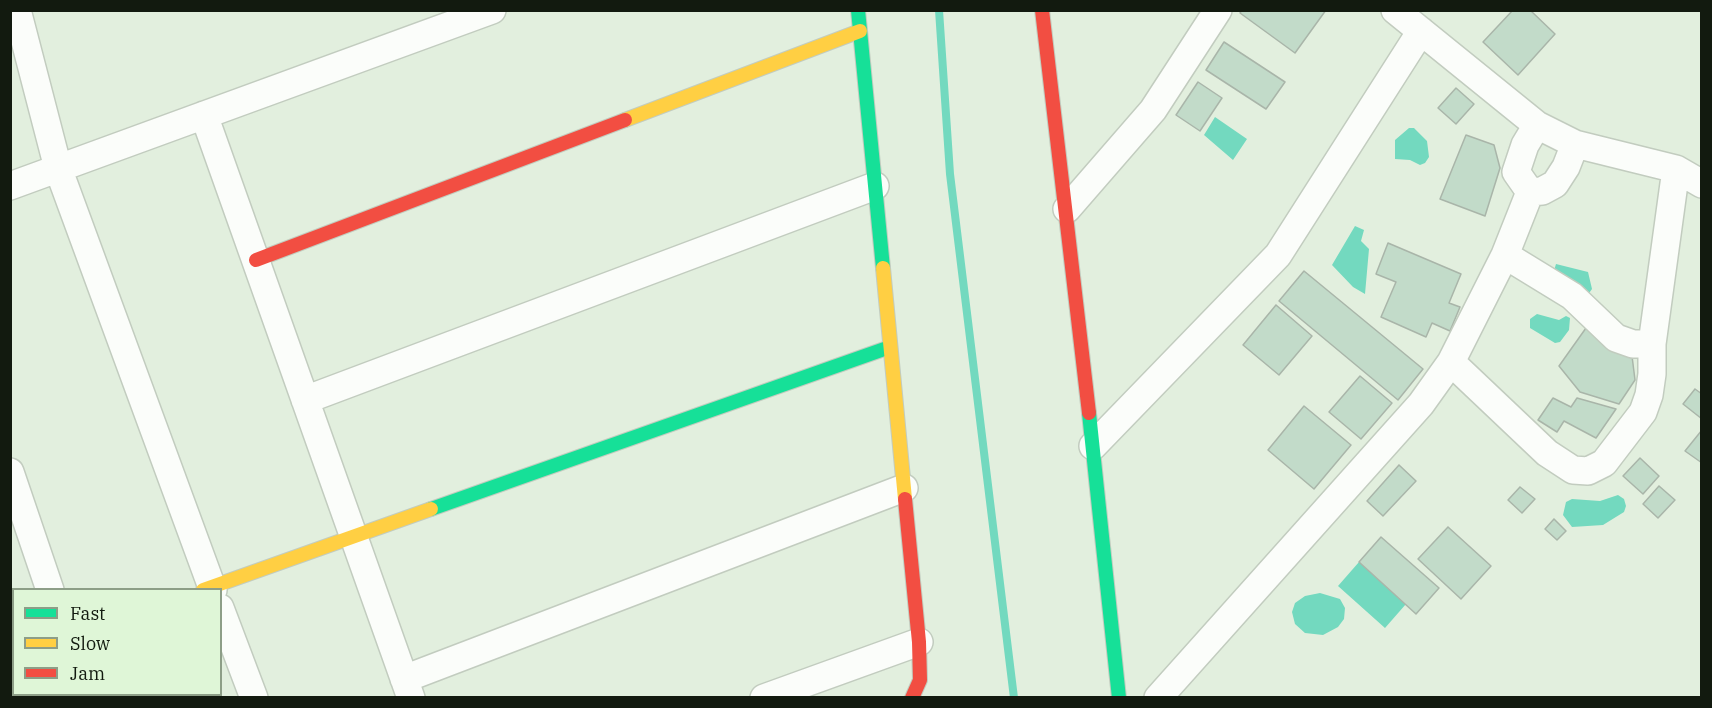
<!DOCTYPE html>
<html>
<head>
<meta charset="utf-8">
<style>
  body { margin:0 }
  #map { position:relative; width:1712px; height:708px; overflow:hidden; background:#e2efde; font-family:"IBM Plex Serif",serif }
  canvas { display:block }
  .frame { position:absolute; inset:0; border:12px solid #121a0f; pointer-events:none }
  .legend { position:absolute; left:12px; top:588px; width:210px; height:108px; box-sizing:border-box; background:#dff6d7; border:2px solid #8d9e87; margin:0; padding:8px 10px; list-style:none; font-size:18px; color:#121a0f }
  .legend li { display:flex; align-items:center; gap:12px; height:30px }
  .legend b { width:30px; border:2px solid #8d9e87 }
</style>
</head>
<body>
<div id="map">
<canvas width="1712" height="708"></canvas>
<div class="frame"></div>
<ul class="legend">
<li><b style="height:8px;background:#16e098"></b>Fast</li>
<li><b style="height:8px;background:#ffcf43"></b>Slow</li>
<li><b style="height:8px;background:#f24e42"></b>Jam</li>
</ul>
</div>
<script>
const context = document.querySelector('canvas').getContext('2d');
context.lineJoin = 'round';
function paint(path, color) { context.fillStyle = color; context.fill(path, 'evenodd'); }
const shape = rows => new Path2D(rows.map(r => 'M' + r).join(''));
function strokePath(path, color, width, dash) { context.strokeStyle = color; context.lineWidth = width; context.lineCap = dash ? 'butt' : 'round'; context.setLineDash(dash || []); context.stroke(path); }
paint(shape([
  [1215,117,1247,139,1233,160,1204,135],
  [1409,128,1414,128,1427,141,1429,157,1425,163,1420,165,1410,160,1395,159,1395,140],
  [1355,226,1364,230,1361,241,1369,249,1365,294,1353,287,1332,265],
  [1556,264,1588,272,1592,289,1587,296,1553,274],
  [1537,314,1559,320,1566,316,1570,318,1569,330,1560,342,1555,343,1530,328,1530,319],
  [1618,495,1624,499,1626,506,1624,512,1603,525,1572,527,1563,515,1566,502,1572,499,1600,501],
  [1359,562,1406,604,1385,628,1338,586],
  [1320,593,1340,599,1345,608,1344,619,1338,627,1323,635,1305,633,1295,624,1292,612,1295,603,1305,596]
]), '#73d9bf');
strokePath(shape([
  [939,10,950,174,1014,698]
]), '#73d9bf', 8);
const building = shape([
  [1242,10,1326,10,1295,53,1240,13,1242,10],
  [1513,10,1530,10,1555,34,1518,75,1483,42,1513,10],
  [1224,42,1285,82,1266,109,1206,70,1224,42],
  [1198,82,1222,98,1200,131,1176,115,1198,82],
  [1456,88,1474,104,1456,124,1438,108,1456,88],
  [1466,135,1494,145,1500,168,1485,216,1440,199,1466,135],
  [1388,243,1461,274,1449,303,1460,307,1450,331,1432,323,1426,337,1381,317,1396,282,1376,274,1388,243],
  [1304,271,1423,369,1398,400,1279,301,1304,271],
  [1276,305,1312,336,1279,375,1243,345,1276,305],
  [1586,328,1632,356,1635,380,1619,404,1580,392,1559,366,1586,328],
  [1360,376,1392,403,1361,439,1329,412,1360,376],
  [1695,389,1702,394,1702,419,1683,404,1695,389],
  [1553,398,1571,407,1577,398,1616,409,1596,438,1564,421,1557,432,1538,420,1553,398],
  [1304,406,1351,445,1314,489,1268,450,1304,406],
  [1702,430,1702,463,1685,451,1702,430],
  [1640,458,1659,476,1643,494,1623,476,1640,458],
  [1399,465,1416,481,1383,516,1367,501,1399,465],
  [1659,486,1675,500,1658,518,1643,504,1659,486],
  [1520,487,1535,499,1522,513,1508,500,1520,487],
  [1554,519,1566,531,1557,540,1545,529,1554,519],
  [1448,527,1491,566,1461,599,1418,559,1448,527],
  [1381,537,1439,588,1416,614,1359,562,1381,537]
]);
paint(building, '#c2dbc9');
strokePath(building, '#a9b5a9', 1.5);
const street = shape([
  [17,10,58,168,213,590],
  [1395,10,1537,125,1575,144,1676,169,1702,184],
  [204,115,411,698],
  [10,186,492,10],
  [1530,192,1516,172,1525,145,1537,125],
  [1530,192,1542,191,1555,184,1566,167,1575,144],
  [1067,209,1153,110,1218,10],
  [1505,255,1572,296,1616,338,1633,344,1652,344],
  [1451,362,1547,453,1573,470,1588,471,1604,463,1643,412,1649,395,1652,374,1652,344,1676,169],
  [305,400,875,186],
  [1093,446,1278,255,1421,31],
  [10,472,50,590],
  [220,608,254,698],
  [10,659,14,658],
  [404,679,904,488],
  [85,694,86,698],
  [764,698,919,642],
  [1158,698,1421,404,1451,362,1505,255,1530,192]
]);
const fast = shape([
  [858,10,883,268],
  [1089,413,1119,698],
  [431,509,890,347]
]);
const slow = shape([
  [625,120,860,31],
  [883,268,905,499],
  [203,590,431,509]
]);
const jam = shape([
  [1042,10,1089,413],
  [256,260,625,120],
  [905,499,919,642,920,680,912,698]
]);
strokePath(street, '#c2ccbf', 30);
strokePath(fast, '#c2ccbf', 16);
strokePath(slow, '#c2ccbf', 16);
strokePath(jam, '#c2ccbf', 16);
strokePath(street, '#fbfdfa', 27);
strokePath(fast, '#16e098', 14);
strokePath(slow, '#ffcf43', 14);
strokePath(jam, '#f24e42', 14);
</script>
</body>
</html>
